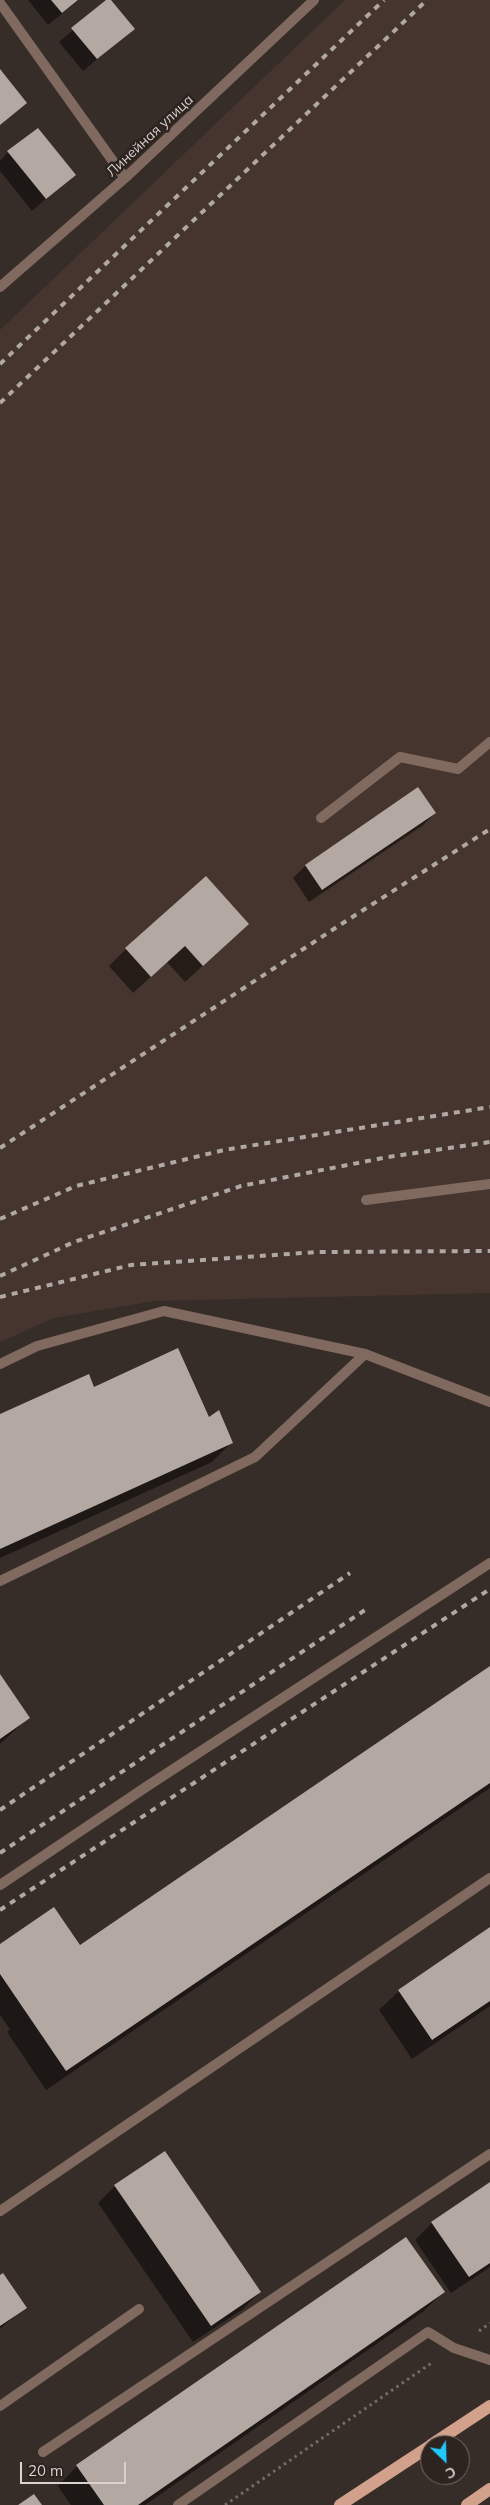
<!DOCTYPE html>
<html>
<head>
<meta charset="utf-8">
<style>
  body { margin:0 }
  #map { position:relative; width:490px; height:2505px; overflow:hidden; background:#372d28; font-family:Mulish,sans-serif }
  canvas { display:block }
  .north { position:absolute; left:420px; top:2435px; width:50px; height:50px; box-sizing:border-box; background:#2d231f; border:1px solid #726966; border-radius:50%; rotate:156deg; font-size:14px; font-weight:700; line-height:20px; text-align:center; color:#d9d3d0 }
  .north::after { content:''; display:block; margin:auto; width:18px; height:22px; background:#1fc9fd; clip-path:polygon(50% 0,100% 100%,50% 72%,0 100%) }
  .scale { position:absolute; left:20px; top:2462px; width:106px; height:22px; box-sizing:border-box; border:2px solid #d9d3d0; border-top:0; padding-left:6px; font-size:15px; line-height:18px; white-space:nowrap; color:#d9d3d0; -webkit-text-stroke:4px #2d231f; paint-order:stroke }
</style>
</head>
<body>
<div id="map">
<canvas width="490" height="2505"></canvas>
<div class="north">С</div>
<div class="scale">20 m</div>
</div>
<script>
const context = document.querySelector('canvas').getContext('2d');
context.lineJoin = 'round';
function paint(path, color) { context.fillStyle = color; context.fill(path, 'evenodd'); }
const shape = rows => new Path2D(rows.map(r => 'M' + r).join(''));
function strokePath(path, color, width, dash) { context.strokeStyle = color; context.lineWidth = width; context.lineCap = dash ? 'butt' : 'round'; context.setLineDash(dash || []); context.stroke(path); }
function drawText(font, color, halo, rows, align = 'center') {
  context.font = font + ' Mulish,sans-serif'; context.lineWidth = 5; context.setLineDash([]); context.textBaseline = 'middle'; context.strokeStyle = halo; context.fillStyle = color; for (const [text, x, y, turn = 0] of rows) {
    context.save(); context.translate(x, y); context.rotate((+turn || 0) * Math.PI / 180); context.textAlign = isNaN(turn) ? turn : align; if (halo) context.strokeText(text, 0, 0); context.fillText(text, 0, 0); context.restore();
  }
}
paint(shape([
  [345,0,490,0,490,1293,154,1301,54,1318,0,1342,0,330]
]), '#46352e');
paint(shape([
  [28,0,79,0,48,25],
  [108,0,133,29,83,71,59,42],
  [8,152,74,174,32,211,0,171,0,161],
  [435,813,422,826,309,902,293,878,305,866],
  [248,924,185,982,167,962,133,993,109,966,126,949],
  [94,1388,209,1419,232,1442,212,1462,0,1558,0,1416],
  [490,1668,490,1788,46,2090,7,2032,10,2029,0,2015,0,1945,79,1946],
  [0,1676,28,1718,0,1744],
  [490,1929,490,2006,412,2059,379,2010,399,1991],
  [490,2183,490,2267,451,2293,415,2240,432,2223],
  [115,2186,260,2292,243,2309,193,2342,98,2203],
  [0,2276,25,2307,0,2329],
  [443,2292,424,2311,145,2505,71,2505,58,2486,77,2466]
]), '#0007');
paint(shape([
  [51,0,78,0,62,13],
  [106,0,111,0,135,29,97,59,71,28],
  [0,69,27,103,0,125],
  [38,128,76,175,46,199,7,151],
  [418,787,436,813,322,890,305,865],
  [206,876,249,924,203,966,185,946,151,977,125,948],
  [178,1348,209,1417,219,1410,233,1443,0,1549,0,1414,89,1374,94,1387],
  [490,1666,490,1783,66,2071,0,1974,0,1944,54,1907,80,1945],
  [0,1674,30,1718,0,1739],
  [490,1927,490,2001,432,2040,398,1990],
  [165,2151,261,2292,211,2326,114,2185],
  [490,2182,490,2263,469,2277,431,2222],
  [406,2237,445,2292,138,2505,104,2505,76,2465],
  [3,2273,27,2308,0,2326,0,2275],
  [34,2494,42,2505,18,2505]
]), '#b4a8a2');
strokePath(shape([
  [479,2331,490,2323],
  [225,2505,433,2362]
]), '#746c68', 3, [2.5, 4]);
strokePath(shape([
  [321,818,400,757,458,769,490,742],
  [366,1200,490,1184],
  [0,1364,37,1346,164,1311,365,1354,490,1402],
  [0,1581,255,1457,365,1354],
  [0,1885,149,1785,490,1563],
  [0,2211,490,1878],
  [0,2406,139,2309],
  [43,2452,490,2154],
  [178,2505,428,2332,454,2348,490,2360]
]), '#80695e', 10);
strokePath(shape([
  [0,3,125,178],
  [0,287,125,178,314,0]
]), '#80695e', 10);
strokePath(shape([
  [431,2445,490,2406],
  [340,2505,430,2446],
  [467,2505,490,2489]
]), '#d1a18b', 12);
strokePath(shape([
  [0,364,384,0],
  [0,403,427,0],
  [0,1148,343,923,490,829],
  [0,1219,76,1186,224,1150,490,1107],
  [0,1276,74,1242,241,1186,388,1157,490,1142],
  [0,1297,131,1265,317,1252,490,1251],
  [0,1810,350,1573],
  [0,1853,365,1610],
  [0,1910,490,1589]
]), '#afa8a4', 4, [6, 6]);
drawText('14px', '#d9d3d0', '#2d231f', [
  ["Линейная улица",150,136,-43]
]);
</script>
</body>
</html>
